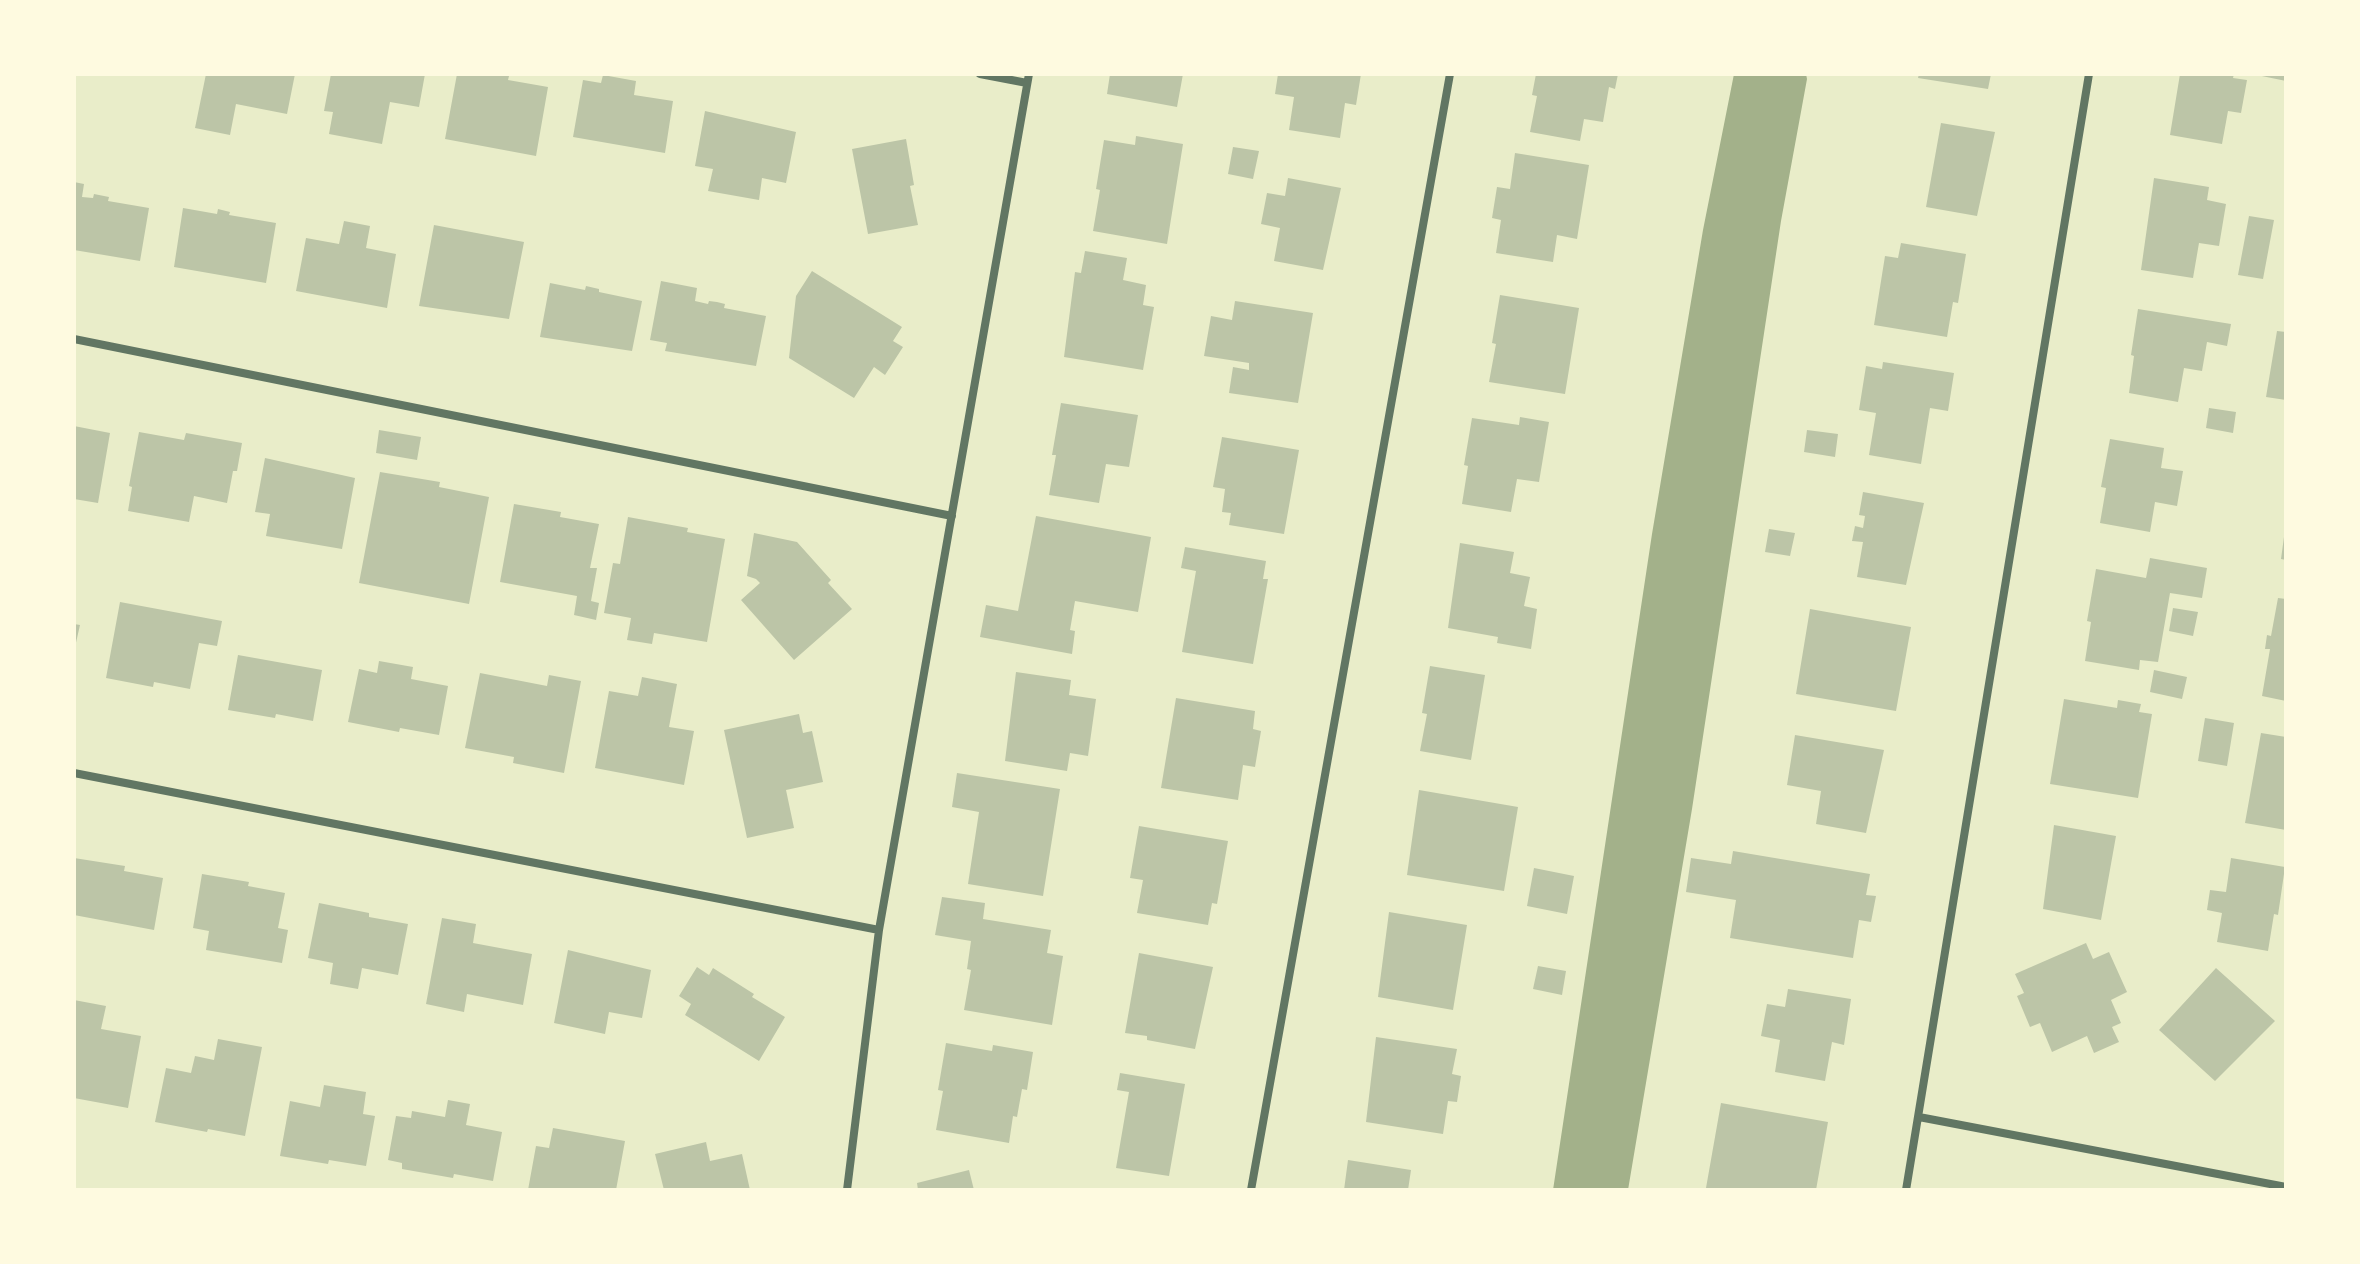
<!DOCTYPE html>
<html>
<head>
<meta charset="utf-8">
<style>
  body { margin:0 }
  #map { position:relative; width:2360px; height:1264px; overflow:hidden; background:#e9edc9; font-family:Literata,serif }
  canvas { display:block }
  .frame { position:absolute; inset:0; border:76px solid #fefae0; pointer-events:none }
</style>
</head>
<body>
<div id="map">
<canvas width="2360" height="1264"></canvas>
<div class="frame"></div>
</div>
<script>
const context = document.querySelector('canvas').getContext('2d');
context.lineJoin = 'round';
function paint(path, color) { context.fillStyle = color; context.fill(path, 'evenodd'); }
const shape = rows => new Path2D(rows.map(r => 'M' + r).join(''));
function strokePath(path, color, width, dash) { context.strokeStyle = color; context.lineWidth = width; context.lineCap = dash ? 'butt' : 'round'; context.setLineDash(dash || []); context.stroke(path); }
paint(shape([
  [1734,74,1806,74,1807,79,1781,221,1692,809,1628,1190,1553,1190,1652,534,1703,230]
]), '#a3b18a');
paint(shape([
  [206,74,295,74,287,114,236,104,230,135,195,128],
  [331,74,425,74,419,107,390,102,382,144,329,134,333,112,324,111],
  [457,74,500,74,509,76,508,80,548,87,536,156,445,139],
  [1110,74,1183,74,1177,107,1107,94],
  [1278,74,1361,74,1356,105,1345,103,1340,138,1289,130,1294,97,1275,94],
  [1536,74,1618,74,1615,89,1609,87,1603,122,1584,119,1580,141,1530,132,1537,96,1532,95],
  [1919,74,1991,74,1988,89,1918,78],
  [2180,74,2234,74,2233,78,2247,80,2241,113,2228,111,2222,144,2170,135],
  [2257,74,2286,74,2286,81,2257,75],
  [603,75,636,81,634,95,673,101,665,153,573,137,583,80,601,83],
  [705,111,796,132,786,183,762,178,759,200,708,191,713,169,695,166],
  [1941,123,1995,132,1977,216,1926,207],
  [1136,136,1183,144,1167,244,1093,231,1100,190,1096,189,1104,140,1135,145],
  [906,139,914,185,910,186,918,225,868,234,852,149],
  [1233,147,1259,151,1253,179,1228,174],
  [1515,153,1589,165,1577,239,1557,235,1553,262,1496,253,1501,220,1492,218,1497,187,1510,189],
  [1288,178,1341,188,1323,270,1274,261,1280,228,1261,224,1267,193,1285,196],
  [2154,178,2209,187,2207,200,2226,204,2219,246,2199,243,2193,278,2141,270],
  [74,182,84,184,82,197,93,198,94,194,109,197,108,201,149,208,140,261,74,250],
  [183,208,217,214,218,209,230,212,229,215,276,223,266,283,174,267],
  [2249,216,2274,220,2263,279,2238,275],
  [344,221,370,226,366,248,396,254,387,308,296,291,306,238,339,244],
  [434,225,524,242,509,319,419,306],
  [1901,243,1966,254,1958,303,1953,302,1947,337,1874,325,1885,256,1898,258],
  [1085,251,1127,258,1123,280,1146,285,1143,305,1154,307,1143,370,1064,357,1075,272,1081,273],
  [812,271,902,327,893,341,903,347,885,375,874,367,854,398,789,358,796,296],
  [661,281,697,288,695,301,708,304,709,301,717,302,725,304,724,308,766,316,756,366,665,351,667,343,650,340],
  [550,283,585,290,586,286,599,289,599,292,642,301,632,351,540,337],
  [1500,295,1579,308,1565,394,1489,382,1496,344,1492,343],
  [1235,301,1313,313,1298,403,1229,393,1233,367,1249,370,1249,363,1204,356,1211,316,1232,320],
  [2138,309,2231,324,2227,346,2207,342,2202,371,2184,368,2178,402,2129,393,2134,356,2131,355],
  [2277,331,2286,332,2286,400,2266,397],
  [1883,362,1954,373,1948,411,1930,408,1921,464,1869,455,1876,413,1859,410,1866,366,1882,369],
  [1061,403,1138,415,1129,467,1106,464,1099,503,1049,495,1056,455,1052,455],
  [2209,408,2236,412,2233,433,2206,428],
  [1520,417,1549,422,1539,482,1517,479,1511,512,1462,504,1468,466,1464,465,1472,418,1519,425],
  [74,426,110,433,98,503,74,499],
  [379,430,421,437,417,460,376,453],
  [1807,430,1838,434,1835,457,1804,452],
  [139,432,184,440,186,433,242,443,237,471,233,471,227,503,194,496,189,522,128,511,132,487,129,486],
  [1222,437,1299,450,1284,534,1229,525,1231,513,1222,512,1225,489,1213,487],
  [2110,439,2164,448,2161,468,2183,471,2177,506,2155,502,2150,532,2100,523,2106,488,2101,487],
  [265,458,355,478,342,549,266,536,270,514,255,512],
  [380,472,440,482,439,487,489,497,469,604,359,583],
  [1863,492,1924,503,1906,585,1857,577,1863,542,1852,541,1855,526,1863,528,1865,516,1859,515],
  [514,504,561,512,560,517,599,524,590,568,597,568,591,601,599,603,596,620,574,615,577,596,500,582],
  [1036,516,1151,537,1138,612,1075,601,1070,630,1075,631,1072,654,980,637,986,605,1018,611],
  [628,517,688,528,687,532,725,539,707,642,654,633,652,644,627,640,631,618,604,613,613,563,620,564],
  [1769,529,1795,533,1790,556,1765,552],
  [754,533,797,542,831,580,828,583,852,609,794,660,741,600,760,583,756,579,747,576],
  [2284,537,2286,538,2286,560,2281,559],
  [1460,543,1514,552,1510,573,1530,577,1524,606,1537,609,1531,649,1497,643,1498,637,1448,628],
  [1185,547,1266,561,1263,579,1268,579,1253,664,1182,652,1196,571,1181,568],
  [2150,558,2207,568,2202,598,2170,593,2158,662,2140,660,2139,670,2085,661,2091,622,2087,621,2096,569,2146,578],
  [2278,598,2286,599,2286,701,2262,696,2270,649,2265,649,2267,635,2271,636],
  [120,602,222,621,217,646,199,643,190,689,154,682,153,687,106,678],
  [2173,608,2198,612,2193,636,2169,631],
  [1810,609,1911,627,1896,711,1796,694],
  [74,624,80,625,75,647,74,647],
  [238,655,322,670,313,721,276,714,275,718,228,710],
  [379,661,413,667,411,679,448,686,439,735,400,728,399,732,348,722,359,669,377,673],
  [1430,666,1485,675,1471,760,1420,751,1427,714,1422,713],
  [2154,670,2187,677,2182,699,2150,692],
  [1016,672,1071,680,1069,695,1096,699,1088,756,1070,753,1067,771,1005,761],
  [480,673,547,686,549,675,581,681,564,773,513,763,514,757,465,748],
  [642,677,677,684,669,727,694,731,684,785,595,768,609,691,638,696],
  [1176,698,1255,711,1253,729,1261,731,1255,767,1243,765,1238,800,1161,788],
  [2064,699,2117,708,2118,700,2141,704,2139,712,2152,714,2138,798,2050,784],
  [799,714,803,733,812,731,823,782,786,790,794,828,747,838,724,730],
  [2205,718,2234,723,2227,766,2198,761],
  [2261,733,2286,737,2286,830,2245,823],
  [1795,735,1884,750,1866,833,1816,824,1821,791,1787,785],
  [957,773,1060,789,1043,896,968,884,979,812,952,807],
  [1419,790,1518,807,1504,891,1407,875],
  [2054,825,2116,836,2101,920,2043,909],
  [1139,826,1228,841,1217,904,1212,903,1208,925,1137,913,1143,880,1130,878],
  [1733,851,1870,874,1866,895,1876,896,1871,922,1859,920,1853,958,1730,938,1736,900,1686,892,1691,858,1731,864],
  [74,858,125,866,124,871,163,878,154,930,74,915],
  [2231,858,2285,867,2278,915,2274,914,2268,951,2217,942,2222,913,2207,910,2210,890,2226,892],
  [1534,868,1574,876,1567,914,1527,906],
  [202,874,249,882,248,886,285,893,278,928,288,930,282,963,206,950,209,931,193,928],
  [942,897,985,903,983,919,1051,930,1047,953,1063,956,1052,1025,964,1010,971,970,967,969,971,941,935,935],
  [319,903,369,913,369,917,408,924,398,975,362,968,358,989,330,984,333,963,308,958],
  [1389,912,1467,925,1453,1010,1378,997],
  [442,918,476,924,473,943,532,954,523,1005,467,994,464,1012,426,1004],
  [2086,943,2093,959,2109,952,2127,992,2111,1000,2121,1023,2112,1027,2119,1042,2094,1053,2087,1036,2052,1052,2040,1023,2030,1027,2017,996,2024,993,2015,974],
  [568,950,651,970,642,1018,609,1012,605,1034,554,1023],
  [1139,953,1213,967,1195,1049,1147,1040,1147,1036,1125,1033],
  [1538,966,1566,971,1562,995,1533,989],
  [697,967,709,975,713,968,754,994,752,997,785,1017,759,1061,685,1015,691,1004,679,996],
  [2216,968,2275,1021,2215,1081,2159,1030],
  [1788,989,1851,999,1844,1045,1832,1042,1825,1081,1775,1072,1780,1040,1761,1036,1767,1004,1785,1007],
  [74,1000,106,1006,101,1029,141,1036,128,1108,74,1098],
  [1376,1037,1457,1049,1452,1074,1461,1076,1457,1102,1448,1101,1443,1134,1366,1122],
  [218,1039,262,1047,245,1136,208,1129,207,1132,155,1122,166,1068,191,1073,195,1056,214,1060],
  [946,1043,992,1051,993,1045,1033,1052,1027,1090,1022,1089,1017,1117,1013,1116,1009,1143,936,1130,943,1091,938,1090],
  [1120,1073,1185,1084,1169,1176,1116,1168,1129,1092,1117,1090],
  [324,1085,366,1092,363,1114,375,1116,366,1166,329,1160,328,1164,280,1156,290,1101,320,1107],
  [448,1100,470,1104,466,1125,502,1132,493,1181,454,1174,453,1178,402,1169,402,1163,388,1160,396,1116,411,1118,412,1111,445,1117],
  [1721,1103,1828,1122,1816,1190,1706,1188],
  [553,1128,625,1141,616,1190,528,1190,536,1146,549,1148],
  [706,1142,710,1161,742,1154,750,1190,664,1190,655,1154],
  [1348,1160,1411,1170,1408,1190,1344,1190],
  [969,1170,974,1190,918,1190,917,1183]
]), '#bcc5a7');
strokePath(shape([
  [980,74,1027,83],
  [74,339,952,516],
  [74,773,879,930],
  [1919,1117,2286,1187],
  [847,1190,879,930,1029,74],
  [1251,1190,1450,74],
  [1906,1190,2089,74]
]), '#617663', 8);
</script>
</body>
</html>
